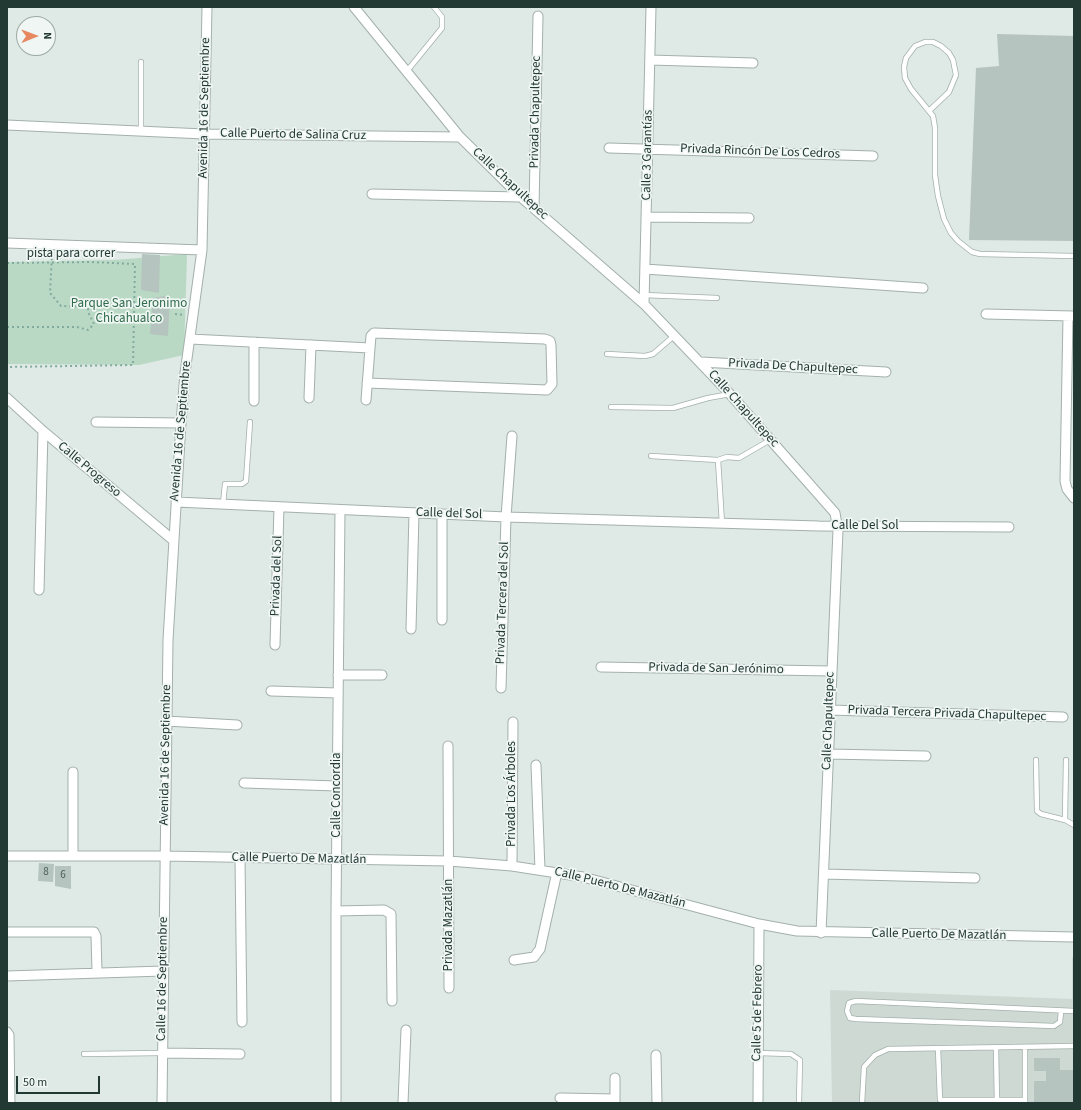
<!DOCTYPE html>
<html>
<head>
<meta charset="utf-8">
<style>
  body { margin:0 }
  #map { position:relative; width:1081px; height:1110px; overflow:hidden; background:#dfe9e5; font-family:"Source Sans 3",sans-serif }
  canvas { display:block }
  .frame { position:absolute; inset:0; border:8px solid #223833; pointer-events:none }
  .north { position:absolute; left:16px; top:16px; width:40px; height:40px; box-sizing:border-box; background:#eff6f3; border:1px solid #9daaa6; border-radius:50%; rotate:89deg; font-size:11px; font-weight:700; line-height:16px; text-align:center; color:#223833 }
  .north::after { content:''; display:block; margin:auto; width:14px; height:18px; background:#e78960; clip-path:polygon(50% 0,100% 100%,50% 72%,0 100%) }
  .scale { position:absolute; left:16px; top:1076px; width:84px; height:18px; box-sizing:border-box; border:2px solid #223833; border-top:0; padding-left:5px; font-size:12px; line-height:14px; white-space:nowrap; color:#223833; -webkit-text-stroke:3px #eff6f3; paint-order:stroke }
</style>
</head>
<body>
<div id="map">
<canvas width="1081" height="1110"></canvas>
<div class="frame"></div>
<div class="north">N</div>
<div class="scale">50 m</div>
</div>
<script>
const context = document.querySelector('canvas').getContext('2d');
context.lineJoin = 'round';
function paint(path, color) { context.fillStyle = color; context.fill(path, 'evenodd'); }
const shape = rows => new Path2D(rows.map(r => 'M' + r).join(''));
function strokePath(path, color, width, dash) { context.strokeStyle = color; context.lineWidth = width; context.lineCap = dash ? 'butt' : 'round'; context.setLineDash(dash || []); context.stroke(path); }
function drawText(font, color, halo, rows, align = 'center') {
  context.font = font + ' "Source Sans 3",sans-serif'; context.lineWidth = 3.5; context.setLineDash([]); context.textBaseline = 'middle'; context.strokeStyle = halo; context.fillStyle = color; for (const [text, x, y, turn = 0] of rows) {
    context.save(); context.translate(x, y); context.rotate((+turn || 0) * Math.PI / 180); context.textAlign = isNaN(turn) ? turn : align; if (halo) context.strokeText(text, 0, 0); context.fillText(text, 0, 0); context.restore();
  }
}
paint(shape([
  [1072,957,1074,957,1074,1103,832,1103,830,990,1072,999]
]), '#ced9d4');
paint(shape([
  [187,254,184,355,139,365,7,364,7,262,114,260]
]), '#bad9c4');
paint(shape([
  [997,34,1074,36,1074,241,969,240,976,68,999,66],
  [142,254,160,255,159,293,141,290],
  [170,295,168,336,150,334,153,298],
  [39,863,54,864,53,882,38,881],
  [55,866,71,866,71,889,55,886],
  [1034,1058,1060,1058,1060,1070,1074,1070,1074,1103,1034,1103,1034,1081,1046,1081,1046,1071,1034,1071]
]), '#b5c4be');
const service = shape([
  [407,71,442,28,442,17,434,7],
  [930,110,949,92,956,75,953,60,949,53,941,46,933,42,925,42,915,46,906,58,904,67,905,78,911,89,933,116,935,128,935,175,938,196,944,219,951,233,958,241,972,252,980,254,1074,256],
  [141,131,141,62],
  [644,295,717,298],
  [607,354,645,356,653,354,675,335],
  [611,407,673,408,708,398,730,394],
  [651,456,718,460],
  [223,504,225,484,242,484,246,481,250,422],
  [722,523,718,460,727,457,739,458,770,440],
  [1036,760,1037,811,1041,814,1065,820,1074,825],
  [1065,820,1066,760],
  [1061,1011,1060,1022,1054,1026,856,1019,850,1018,847,1011,849,1003,856,1001,1074,1011],
  [938,1048,940,1100,1025,1100],
  [996,1048,997,1103],
  [758,1053,791,1054,800,1060,799,1103],
  [84,1054,162,1053],
  [862,1103,864,1067,875,1055,888,1049,1074,1046],
  [1025,1103,1025,1048]
]);
const minor = shape([
  [354,7,460,137,521,197,644,304,730,394,835,513,838,530,821,933],
  [650,60,753,63],
  [7,125,204,134,460,137],
  [609,148,873,156],
  [372,194,521,197],
  [534,208,538,16],
  [647,217,749,218],
  [7,243,202,250],
  [645,269,923,288],
  [644,304,651,7],
  [986,314,1073,316],
  [1068,316,1065,481,1067,489,1074,498],
  [190,339,370,348],
  [254,342,254,401],
  [701,362,886,372],
  [7,398,43,431,173,540],
  [309,398,311,345],
  [366,400,370,348,371,336,374,333,545,339,550,341,551,345,552,384,547,390,367,383],
  [96,422,181,423],
  [176,502,506,517,819,526,1009,527],
  [39,590,43,431],
  [442,620,442,514],
  [411,629,414,513],
  [275,645,279,507],
  [601,667,831,671],
  [338,675,382,675],
  [501,688,506,517,512,436],
  [271,691,338,693],
  [830,710,1063,717],
  [166,721,237,725],
  [448,746,449,988],
  [828,754,926,756],
  [536,765,540,870],
  [73,772,73,856],
  [244,783,337,786],
  [7,856,164,856,449,861,512,866,583,877,759,924,797,931,1074,937],
  [240,858,242,1022],
  [512,866,513,722],
  [824,874,975,878],
  [336,911,384,910,391,914,392,1001],
  [7,932,94,932,96,936,97,972],
  [514,960,534,957,540,949,557,872],
  [7,976,163,971],
  [7,1032,9,1035,10,1103],
  [162,1053,240,1054],
  [656,1055,657,1103],
  [560,1098,615,1099],
  [162,1103,168,640,181,423,185,373,202,250,207,7],
  [336,1103,336,911,340,510],
  [403,1103,406,1030],
  [615,1103,615,1078],
  [758,1103,759,924]
]);
strokePath(service, '#a3b0ac', 6);
strokePath(minor, '#a3b0ac', 11);
strokePath(shape([
  [7,263,90,262,135,264,133,365,7,367],
  [175,314,184,315],
  [7,327,77,327,88,330,94,324,88,312,88,307,61,306,50,293,52,254]
]), '#82aba0', 2, [2, 3]);
strokePath(service, '#fff', 4.5);
strokePath(minor, '#fff', 9);
drawText('11px', '#475b56', null, [
  ["8",46,873],
  ["6",63,876]
]);
drawText('13px', '#223833', '#eff6f3', [
  ["Avenida 16 de Septiembre",205,108,-89],
  ["Privada Chapultepec",536,112,-89],
  ["Calle Puerto de Salina Cruz",293,135,1],
  ["Privada Rincón De Los Cedros",760,152,2],
  ["Calle 3 Garantías",648,155,-89],
  ["Calle Chapultepec",510,184,43],
  ["pista para correr",71,254],
  ["Privada De Chapultepec",793,367,3],
  ["Calle Chapultepec",743,409,48],
  ["Avenida 16 de Septiembre",181,431,-85],
  ["Calle Progreso",89,470,40],
  ["Calle del Sol",449,514,2],
  ["Calle Del Sol",865,526],
  ["Privada del Sol",277,576,-88],
  ["Privada Tercera del Sol",503,603,-88],
  ["Privada de San Jerónimo",716,669,1],
  ["Privada Tercera Privada Chapultepec",947,714,2],
  ["Calle Chapultepec",829,721,-88],
  ["Avenida 16 de Septiembre",166,755,-89],
  ["Privada Los Árboles",512,794,-90],
  ["Calle Concordia",337,795,-90],
  ["Calle Puerto De Mazatlán",299,859,1],
  ["Calle Puerto De Mazatlán",620,888,14],
  ["Privada Mazatlán",449,925,-90],
  ["Calle Puerto De Mazatlán",939,935,1],
  ["Calle 16 de Septiembre",163,979,-89],
  ["Calle 5 de Febrero",758,1013,-89]
]);
drawText('13px', '#2f6b4a', '#eff6f3', [
  ["Parque San Jeronimo",129,304],
  ["Chicahualco",129,319]
]);
</script>
</body>
</html>
